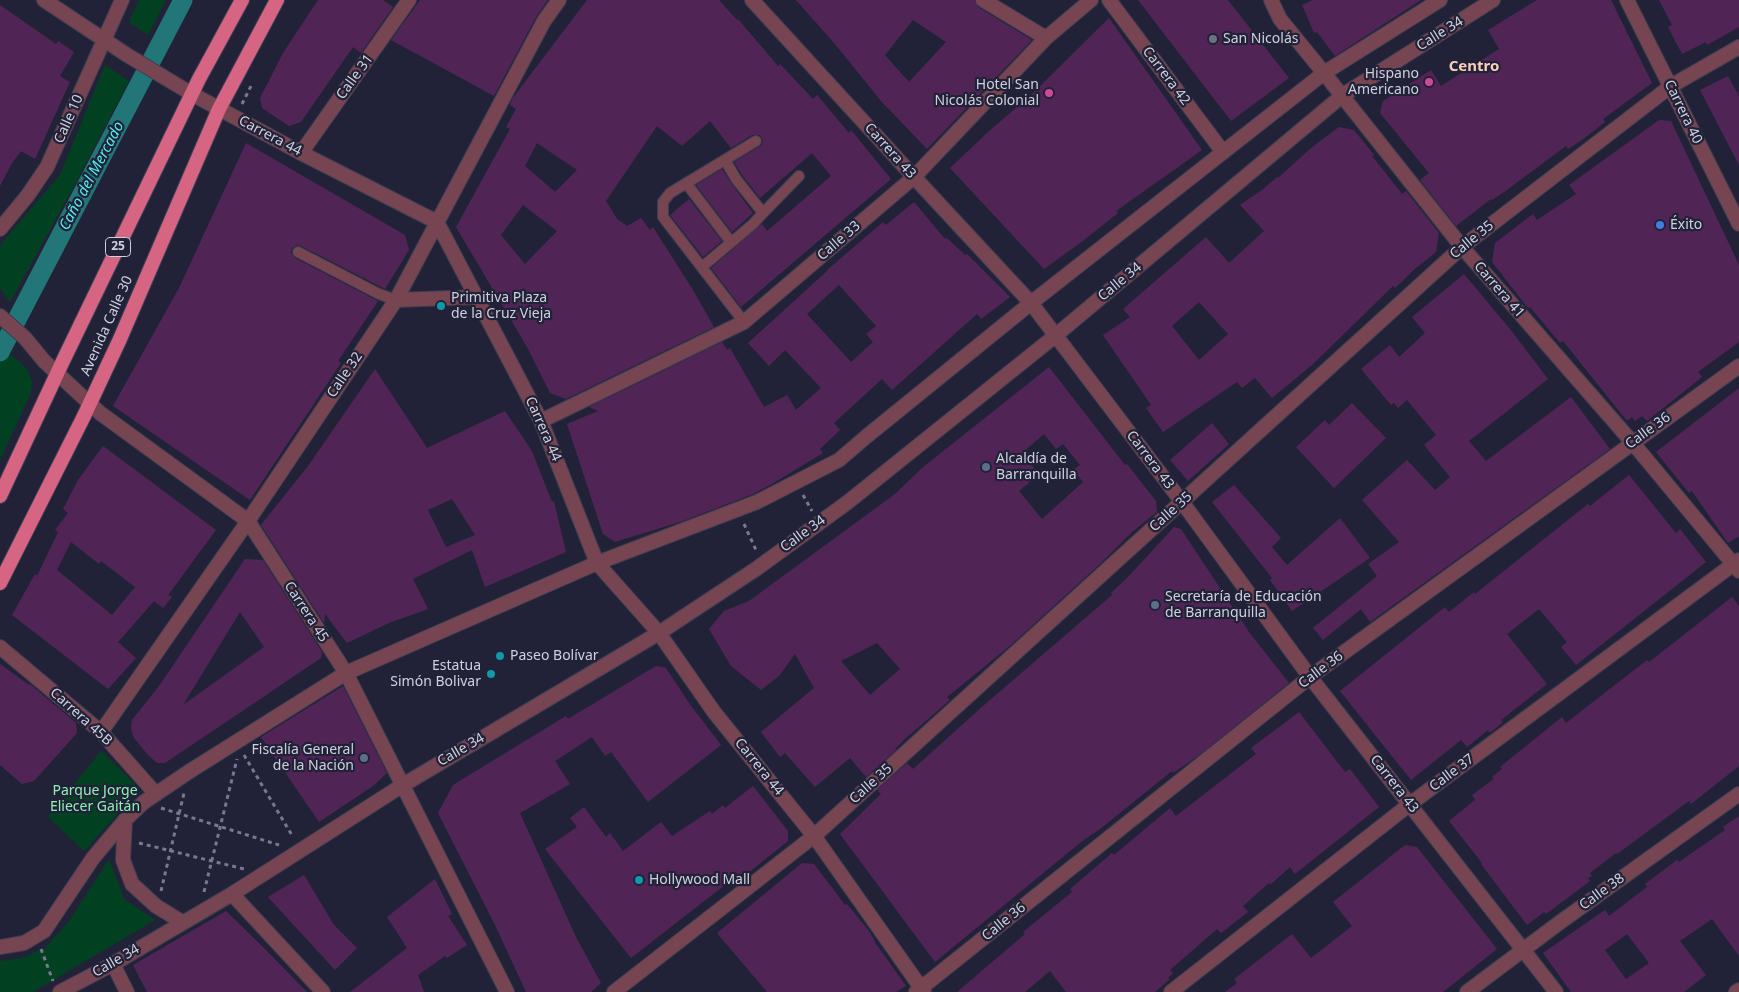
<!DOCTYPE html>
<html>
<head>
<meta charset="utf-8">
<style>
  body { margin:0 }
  canvas { display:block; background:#212237 }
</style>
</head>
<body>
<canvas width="1739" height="992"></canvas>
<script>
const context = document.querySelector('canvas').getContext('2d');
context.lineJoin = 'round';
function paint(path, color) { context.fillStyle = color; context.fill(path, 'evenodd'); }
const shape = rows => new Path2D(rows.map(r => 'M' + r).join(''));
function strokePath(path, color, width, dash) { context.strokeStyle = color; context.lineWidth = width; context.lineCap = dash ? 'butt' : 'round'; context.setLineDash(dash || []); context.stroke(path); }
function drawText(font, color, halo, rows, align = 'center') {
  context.font = font + ' "Noto Sans",sans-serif'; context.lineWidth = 4.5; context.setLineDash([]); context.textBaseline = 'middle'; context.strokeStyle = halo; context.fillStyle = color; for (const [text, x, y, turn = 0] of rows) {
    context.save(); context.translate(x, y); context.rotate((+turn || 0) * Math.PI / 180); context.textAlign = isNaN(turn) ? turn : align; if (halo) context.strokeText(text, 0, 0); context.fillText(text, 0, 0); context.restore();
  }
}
paint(shape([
  [139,0,166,0,148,35,129,22],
  [105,65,129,81,74,186,10,302,0,288,0,245,60,175],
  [0,347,20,362,28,371,32,381,31,393,0,460],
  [101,751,140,789,84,851,48,817],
  [109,859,124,899,155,920,33,992,0,992,0,961,22,958,46,947,69,921]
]), '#024022');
strokePath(shape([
  [0,352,183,0]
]), '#227678', 19);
paint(shape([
  [318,0,383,0,393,7,361,53,353,47,301,122,289,126,262,108,260,98,283,53],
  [420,0,548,0,536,17,494,96,391,40],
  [587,0,719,0,737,20,738,19,778,66,780,64,813,99,817,95,849,133,851,130,891,179,741,307,711,268,762,224,767,231,831,176,812,153,760,198,742,175,734,162,762,145,763,140,760,135,752,135,731,148,710,121,682,146,657,126,606,201,617,219,627,226,641,218,650,230,653,227,693,290,714,327,566,399,550,393,527,347,456,227,510,129,506,127,516,109,510,105,512,99],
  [537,143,577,170,555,192,525,166],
  [523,205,557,231,525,264,501,235],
  [796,0,974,0,978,7,1032,40,927,149,881,101,835,44],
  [913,20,946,42,909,82,885,55],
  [1138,0,1228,0,1289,78,1231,121],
  [1313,0,1421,0,1335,56,1317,32,1314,33,1302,5],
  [1537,0,1611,0,1652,83,1603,119,1605,122,1582,140,1568,149,1566,146,1504,192,1492,200,1491,199,1456,226,1420,180,1429,173,1380,113,1383,101,1431,70,1441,86,1499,49,1488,30],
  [1659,0,1739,0,1739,27,1707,45,1706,42,1682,54,1668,27,1672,25],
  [0,5,56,44,58,41,74,52,60,76,70,82,35,159,21,151,12,163,0,186],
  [1109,18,1202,150,1116,211,1118,213,1084,240,1044,269,950,168,988,132,1031,95],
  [1728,76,1739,96,1739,165,1700,90],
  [1659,120,1671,121,1739,265,1739,342,1698,372,1702,377,1647,421,1642,416,1635,421,1632,417,1627,421,1563,341,1560,343,1530,307,1528,308,1492,262,1495,243,1533,214,1537,220,1576,194,1569,185],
  [1339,127,1354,130,1374,155,1372,156,1399,190,1402,194,1406,191,1439,233,1436,252,1416,268,1395,288,1393,286,1312,365,1272,398,1255,378,1242,388,1237,382,1163,432,1146,408,1151,405,1103,335,1130,317,1123,309,1206,237,1229,263,1264,231,1240,205,1262,190,1277,177,1278,178,1311,148],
  [1199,302,1228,334,1199,360,1172,326],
  [246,143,405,235,409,250,385,289,301,246,297,245,292,248,291,253,295,258,378,301,338,361,341,363,250,500,113,406,179,288],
  [722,169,731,183,753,213,732,232,696,185],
  [689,199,722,241,703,257,670,215],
  [914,202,945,239,947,238,965,255,967,254,1010,297,981,319,977,314,892,390,882,379,834,423,840,430,820,449,823,453,772,484,753,494,683,521,615,542,603,534,567,424,598,411,589,407,722,342,727,350,730,348,764,407,787,395,796,410,821,388,785,350,769,366,748,343,827,271,827,270,883,222,886,225],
  [839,285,876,326,866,334,873,342,851,362,807,314],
  [1464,274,1510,329,1548,379,1469,441,1486,461,1571,397,1610,449,1370,622,1361,609,1323,640,1313,628,1377,576,1368,564,1399,542,1362,500,1407,460,1435,490,1450,477,1424,445,1436,435,1407,400,1398,408,1394,403,1391,405,1361,369,1390,345,1399,357,1425,333,1412,317],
  [1049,367,1125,465,1127,464,1156,501,1157,512,1132,532,1100,564,1011,645,947,697,950,700,906,738,895,749,896,750,866,777,850,758,815,787,785,753,780,757,761,732,814,688,795,654,779,676,761,690,731,666,709,629,724,611,749,601,895,494,922,468],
  [1044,434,1056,449,1063,444,1080,465,1073,470,1083,482,1042,519,1019,491,1039,474,1022,453],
  [877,643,900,669,870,695,841,661],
  [375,369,427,448,505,411,532,451,552,502,554,501,566,552,485,587,472,550,413,579,428,609,389,623,347,643,325,614,324,623,261,525,308,466],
  [452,499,475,535,446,547,428,510],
  [1739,388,1739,536,1728,543,1692,491,1689,493,1656,452],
  [1352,403,1386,438,1334,488,1296,447,1325,420,1329,425],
  [1212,423,1229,444,1188,481,1170,460],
  [103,446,216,530,168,595,172,597,163,608,154,601,118,642,136,658,108,689,12,615,35,574,37,576,58,532,55,530,68,513,63,509,78,480],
  [71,542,99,564,101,561,135,587,112,615,57,570],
  [1629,475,1676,533,1680,529,1706,562,1576,665,1561,647,1567,642,1539,609,1507,634,1547,684,1501,720,1503,722,1490,733,1488,730,1467,747,1461,740,1411,780,1340,691,1445,607,1449,612,1474,592,1475,594,1588,504,1590,506],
  [1234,485,1281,538,1272,547,1287,565,1340,518,1370,558,1292,611,1270,580,1272,578,1212,502],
  [1174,527,1181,529,1249,632,1289,683,1198,756,1173,773,1172,771,1100,829,1081,842,935,962,840,834,881,794,877,790,907,763,913,769,983,706,1112,595,1111,593,1127,578],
  [245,559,263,560,322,652,321,658,165,763,157,763,148,755,134,738,131,729,132,720,159,686],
  [240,612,264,647,183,705],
  [1732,597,1739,606,1739,766,1691,804,1689,801,1617,854,1616,853,1590,873,1592,876,1588,878,1590,881,1546,914,1544,912,1527,925,1481,864,1482,863,1449,821,1475,800,1472,795,1494,779,1492,777,1502,769,1500,767,1562,717,1566,723,1647,660,1649,662,1676,641],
  [0,664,29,685,30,684,76,723,77,733,34,781,22,784,0,765],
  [656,666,666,668,689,703,721,745,648,802,611,752,605,756,592,737,555,761,570,784,520,813,576,937,601,983,591,992,526,992,495,925,438,813,453,785,566,716,568,719],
  [343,686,387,773,373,786,319,822,261,737],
  [1299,712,1345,772,1350,769,1379,807,1295,874,1290,867,1270,885,1269,883,1243,906,1248,912,1221,933,1217,929,1170,970,1173,973,1168,978,1170,979,1155,992,1066,992,1050,971,1025,992,957,992,1025,934,1023,932,1072,892,1070,889,1112,853,1114,855,1170,808,1176,816,1256,754,1251,748],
  [753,786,788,831,788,841,733,885,730,881,631,958,545,849,577,827,570,818,584,807,606,837,610,833,623,851,661,822,672,836,710,811,712,814,723,805,725,808],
  [1739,816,1739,956,1712,919,1680,941,1706,975,1684,992,1571,992,1543,953,1605,910,1609,916,1647,887,1645,884,1677,860,1679,862,1725,830,1723,827],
  [1627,934,1649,963,1626,979,1605,950],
  [1405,845,1417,847,1497,949,1443,992,1225,992,1237,983,1234,979,1292,934,1311,958,1352,926,1333,902],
  [802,863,814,864,845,905,847,904,869,931,875,941,874,941,906,986,896,992,767,992,717,933],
  [304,875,334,925,357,948,335,970,268,897],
  [435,879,452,914,448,916,467,945,447,958,445,956,418,975,424,992,350,992,407,948,387,917],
  [226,911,262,946,307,992,147,992,133,965]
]), '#502556');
const service = shape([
  [686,183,731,242],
  [763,213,799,176],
  [298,252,379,294,396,300],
  [702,267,753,224,763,213,736,179,725,160],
  [744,322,663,217,663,202,670,193,756,141]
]);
const pedestrian = shape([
  [983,0,1046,38],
  [1109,0,1223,152],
  [1271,0,1280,19,1324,73],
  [301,153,409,0],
  [914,177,1046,38,1091,0]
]);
const minor = shape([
  [1324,73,1462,247,1632,442,1739,571],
  [0,229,28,195,47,167,122,0],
  [396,300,477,297],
  [0,316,25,338,44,361,100,413,248,521,346,673,507,992],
  [541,421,744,322,914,177],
  [0,647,101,732,156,794],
  [101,732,248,521,396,300,544,21,559,0],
  [232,894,323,992],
  [113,964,127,992],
  [614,992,814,836],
  [916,992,1310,677,1739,366],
  [1736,992,1739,990]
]);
const tertiary = shape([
  [44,0,127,55,192,94,301,153,437,222,541,421,597,563,659,633,714,712,814,836,924,992],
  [752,0,914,177,1031,303,1182,502,1310,677,1556,992],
  [1627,0,1739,224],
  [125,820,123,860,132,884,156,906,182,922],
  [814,836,1462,247,1671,86,1739,47],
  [0,947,24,943,44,931,93,858,125,820,144,802,190,771,346,673,597,563,757,502,839,460,867,436,1031,303,1324,73,1440,0],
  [60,992,113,964,232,894,403,785,659,633,756,569,848,502,1055,336,1343,95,1493,0],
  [1171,992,1410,804,1739,560],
  [1467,992,1559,923,1739,794]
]);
const trunk = shape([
  [0,496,62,363,199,79,242,0],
  [0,583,84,416,120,339,219,109,277,0]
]);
strokePath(service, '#3d3e52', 12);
strokePath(pedestrian, '#3d3e52', 16);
strokePath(minor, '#3d3e52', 16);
strokePath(tertiary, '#3d3e52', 16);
strokePath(trunk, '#3d3e52', 16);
strokePath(shape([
  [242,104,252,84],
  [803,495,812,511],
  [744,524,756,550],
  [244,755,293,837],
  [161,808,279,845],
  [139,843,244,869],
  [161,891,184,793],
  [204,892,237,759],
  [41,949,53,981]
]), '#78798b', 3, [4, 4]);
strokePath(service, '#774451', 10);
strokePath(pedestrian, '#774451', 14);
strokePath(minor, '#774451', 14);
strokePath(tertiary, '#774451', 14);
strokePath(trunk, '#d66584', 14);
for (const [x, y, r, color] of [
  [1213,39,5,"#6b7280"],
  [1429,82,5,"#d1479c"],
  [1049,93,5,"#d1479c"],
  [1660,225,5,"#3f7fe0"],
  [441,306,5,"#0f9aa8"],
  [986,467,5,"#5c6f8a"],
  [1155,605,5,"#5c6f8a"],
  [500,656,5,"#0f9aa8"],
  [491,674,5,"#0f9aa8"],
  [364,758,5,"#5c6f8a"],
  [639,880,5,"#0f9aa8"]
]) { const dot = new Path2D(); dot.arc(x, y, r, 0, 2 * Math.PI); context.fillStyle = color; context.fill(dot); strokePath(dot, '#212237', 2); }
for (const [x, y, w] of [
  [118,247,25]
]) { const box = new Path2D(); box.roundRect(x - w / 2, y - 9.5, w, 19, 4); context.fillStyle = '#212237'; context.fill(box); strokePath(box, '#cfd1df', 1); }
drawText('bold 12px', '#cfd1df', null, [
  ["25",118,247]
]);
drawText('14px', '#cfd1df', '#212237', [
  ["Calle 34",1440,34,-32],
  ["Carrera 42",1166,76,53],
  ["Calle 31",355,77,-54],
  ["Carrera 40",1683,112,64],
  ["Calle 10",69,119,-66],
  ["Carrera 44",270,136,28],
  ["Carrera 43",890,151,48],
  ["Calle 35",1472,240,-39],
  ["Calle 33",839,241,-41],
  ["Calle 34",1120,282,-40],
  ["Carrera 41",1499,290,49],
  ["Avenida Calle 30",107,326,-66],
  ["Calle 32",345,375,-56],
  ["Carrera 44",543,429,66],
  ["Calle 36",1648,431,-36],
  ["Carrera 43",1150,460,53],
  ["Calle 35",1171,512,-42],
  ["Calle 34",803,534,-36],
  ["Carrera 45",306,612,57],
  ["Calle 36",1321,670,-37],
  ["Carrera 45B",81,717,42],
  ["Calle 34",461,750,-30],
  ["Carrera 44",759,767,51],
  ["Calle 37",1452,773,-37],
  ["Calle 35",871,784,-42],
  ["Carrera 43",1394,784,52],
  ["Calle 38",1602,892,-36],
  ["Calle 36",1004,922,-39],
  ["Calle 34",116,961,-30]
]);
drawText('14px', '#cfd1df', '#212237', [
  ["San Nicolás",1223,39],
  ["Hispano",1419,74,"right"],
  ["Americano",1419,90,"right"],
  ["Hotel San",1039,85,"right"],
  ["Nicolás Colonial",1039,101,"right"],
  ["Éxito",1670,225],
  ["Primitiva Plaza",451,298],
  ["de la Cruz Vieja",451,314],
  ["Alcaldía de",996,459],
  ["Barranquilla",996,475],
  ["Secretaría de Educación",1165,597],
  ["de Barranquilla",1165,613],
  ["Paseo Bolívar",510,656],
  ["Estatua",481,666,"right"],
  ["Simón Bolivar",481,682,"right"],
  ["Fiscalía General",354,750,"right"],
  ["de la Nación",354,766,"right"],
  ["Hollywood Mall",649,880]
], 'left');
drawText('14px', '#8ff1b4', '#212237', [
  ["Parque Jorge",95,791],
  ["Eliecer Gaitán",95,807]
]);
drawText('bold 15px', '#fccdb9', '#212237', [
  ["Centro",1474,67]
]);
drawText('italic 15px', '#51ecef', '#212237', [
  ["Caño del Mercado",92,176,-62]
]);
</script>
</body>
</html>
